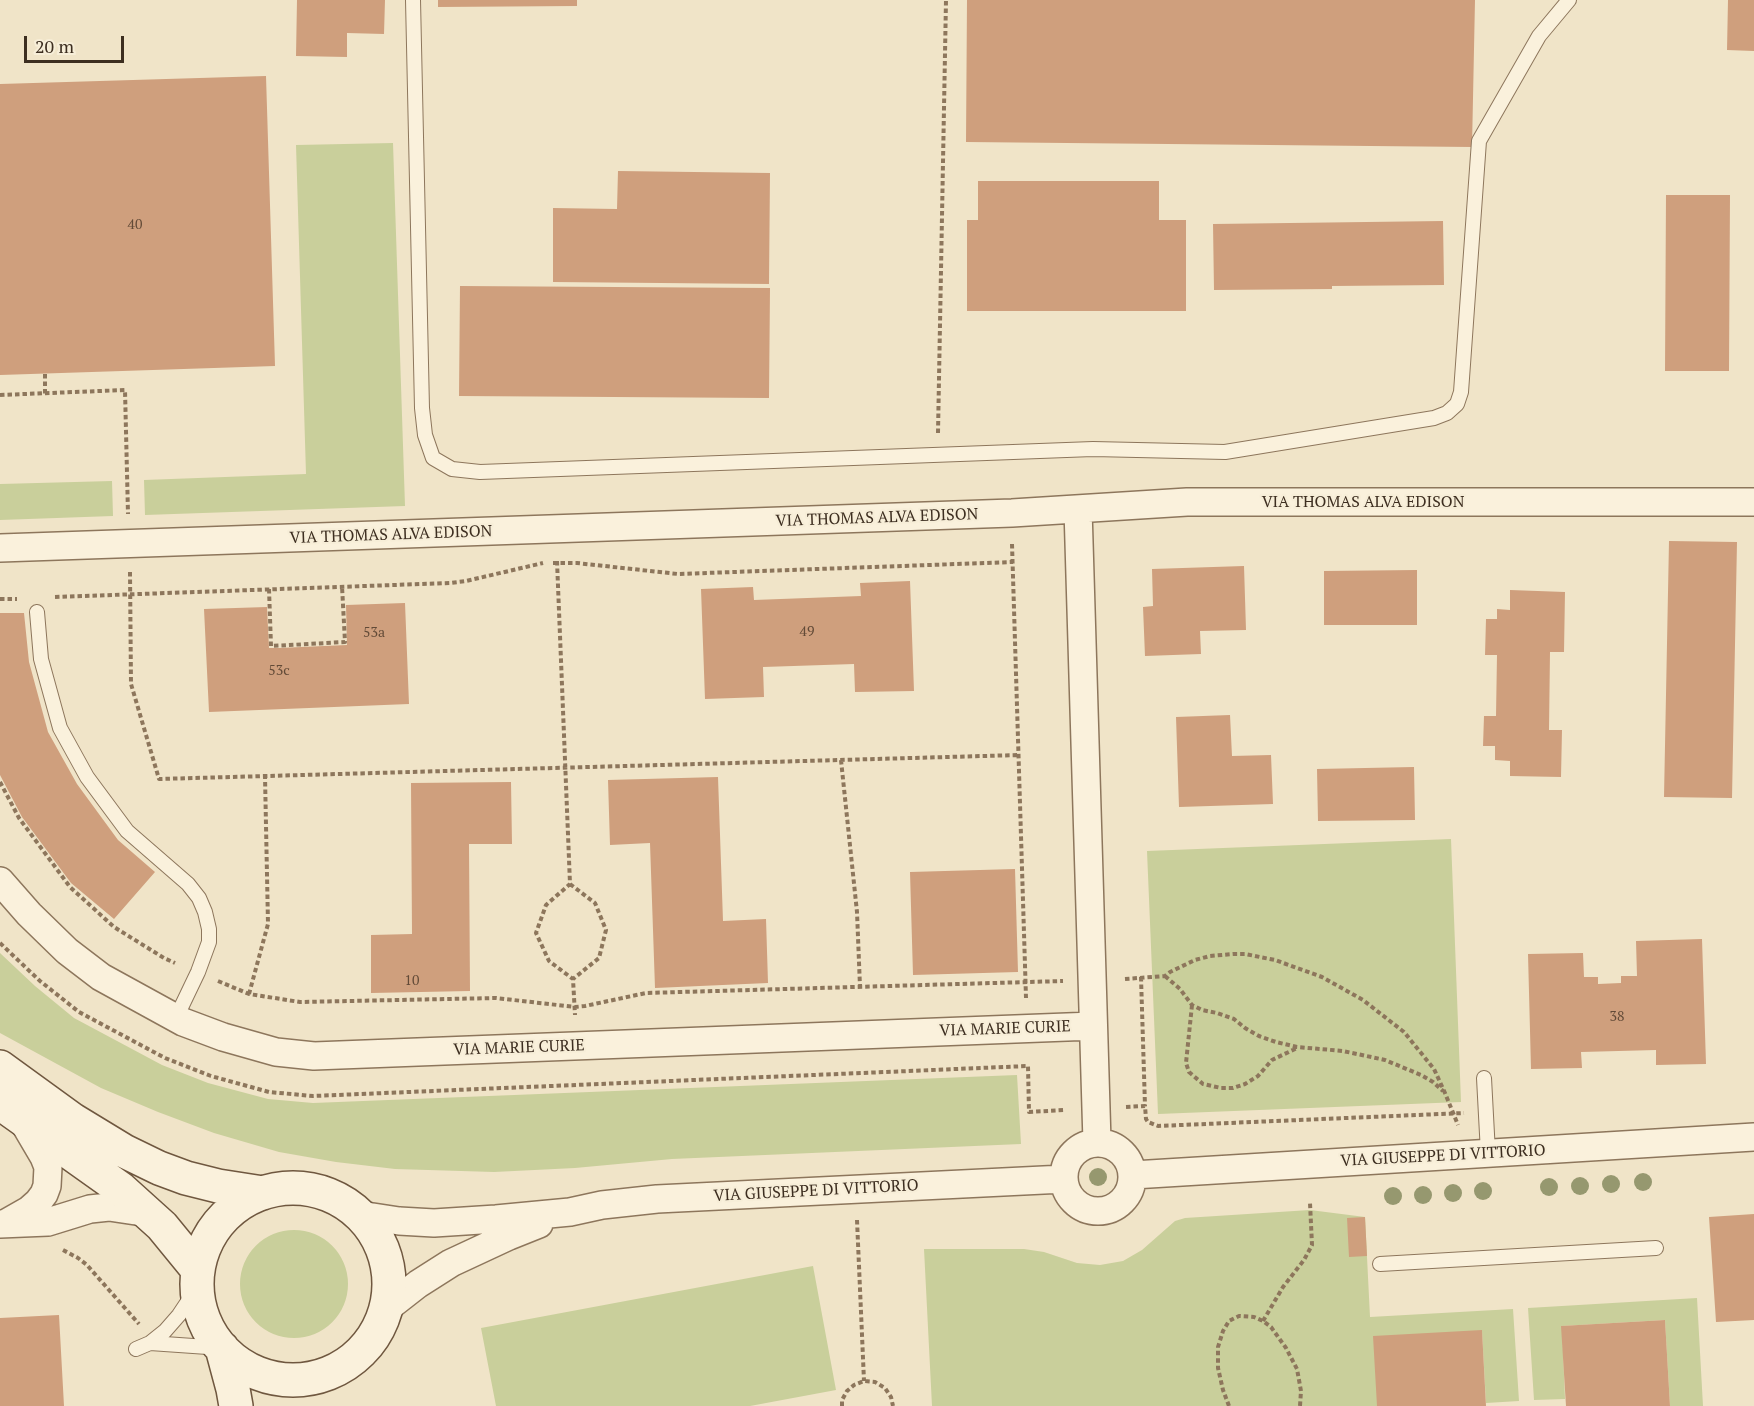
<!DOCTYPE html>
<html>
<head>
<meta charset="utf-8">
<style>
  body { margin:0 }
  #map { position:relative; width:1754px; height:1406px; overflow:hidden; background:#f0e4c8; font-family:"PT Serif",serif }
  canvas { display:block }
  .scale { position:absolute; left:24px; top:36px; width:100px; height:27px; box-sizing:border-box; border:3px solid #3d2e20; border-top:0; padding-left:8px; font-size:18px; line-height:21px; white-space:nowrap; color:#3d2e20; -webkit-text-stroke:4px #f7eed8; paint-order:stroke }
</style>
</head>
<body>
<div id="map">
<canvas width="1754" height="1406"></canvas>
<div class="scale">20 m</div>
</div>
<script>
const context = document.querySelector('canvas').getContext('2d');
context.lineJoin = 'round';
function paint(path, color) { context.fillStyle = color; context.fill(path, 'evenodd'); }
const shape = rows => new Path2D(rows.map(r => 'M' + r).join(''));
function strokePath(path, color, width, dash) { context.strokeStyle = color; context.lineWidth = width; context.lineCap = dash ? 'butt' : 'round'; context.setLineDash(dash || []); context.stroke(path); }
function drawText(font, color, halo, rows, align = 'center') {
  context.font = font + ' "PT Serif",serif'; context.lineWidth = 4.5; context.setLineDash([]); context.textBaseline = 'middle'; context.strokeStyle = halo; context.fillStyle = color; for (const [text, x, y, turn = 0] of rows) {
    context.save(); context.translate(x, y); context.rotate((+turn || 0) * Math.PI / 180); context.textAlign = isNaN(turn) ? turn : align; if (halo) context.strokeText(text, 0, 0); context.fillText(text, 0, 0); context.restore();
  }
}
paint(shape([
  [393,143,405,506,145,515,144,480,306,474,296,145],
  [112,481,113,516,0,520,0,484],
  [1451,839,1461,1102,1158,1114,1147,851],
  [0,953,35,986,74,1018,162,1065,208,1083,268,1099,313,1103,1017,1075,1021,1144,672,1159,575,1168,494,1172,395,1169,336,1162,279,1152,214,1133,158,1112,101,1088,0,1033],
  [1310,1210,1365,1217,1370,1317,1513,1309,1519,1401,1486,1403,1482,1331,1377,1406,932,1406,924,1249,1024,1249,1044,1252,1077,1263,1100,1265,1123,1261,1142,1250,1175,1221,1185,1218],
  '240 1284a54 54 0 1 1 108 0a54 54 0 1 1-108 0Z',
  [813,1266,836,1390,750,1406,496,1406,481,1328],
  [1697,1298,1703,1406,1670,1406,1665,1320,1562,1326,1565,1399,1534,1400,1528,1308]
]), '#c9cf9b');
paint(shape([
  [297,0,385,0,384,34,347,33,347,57,296,56],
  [438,0,577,0,577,6,438,7],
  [967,0,1475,0,1472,147,966,142],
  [1728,0,1754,0,1754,51,1727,50],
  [266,76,275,366,0,375,0,84],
  [618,171,770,173,769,284,553,282,553,208,617,209],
  [978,181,1159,181,1159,220,1186,220,1186,311,967,311,967,220,978,220],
  [1666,195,1730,195,1729,371,1665,371],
  [1443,221,1444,285,1332,286,1332,289,1214,290,1213,224],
  [460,286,770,288,769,398,459,396],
  [1669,541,1737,542,1732,798,1664,797],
  [1244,566,1246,630,1200,631,1201,654,1145,656,1143,607,1153,606,1152,569],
  [1417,570,1417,625,1324,625,1324,571],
  [910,581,914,691,855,692,854,664,763,667,764,697,705,699,701,589,753,587,754,600,861,596,860,583],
  [1510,590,1565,592,1564,652,1550,652,1549,730,1562,730,1561,777,1510,776,1510,761,1495,760,1495,746,1483,746,1484,716,1496,716,1497,655,1485,655,1486,619,1497,619,1497,609,1510,610],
  [405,603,409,704,209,712,204,609,267,607,269,648,279,648,347,645,346,605],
  [0,613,24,613,29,662,48,732,77,784,118,840,155,872,114,919,71,883,22,817,0,775],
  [1230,715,1232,756,1271,755,1273,804,1179,807,1176,717],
  [1414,767,1415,820,1318,821,1317,769],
  [718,777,723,921,766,919,768,983,655,988,650,843,610,845,608,780],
  [511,782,512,844,469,844,470,991,371,993,371,935,412,934,411,783],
  [1015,869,1018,972,913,975,910,872],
  [1702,939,1706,1064,1656,1065,1656,1050,1581,1052,1582,1068,1531,1069,1528,954,1583,953,1584,977,1598,977,1598,984,1621,983,1621,976,1637,976,1636,941],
  [1754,1214,1754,1320,1716,1322,1709,1217],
  [1365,1217,1367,1256,1349,1257,1347,1218],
  [59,1315,64,1406,0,1406,0,1318],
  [1665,1320,1670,1406,1566,1406,1561,1326],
  [1482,1330,1486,1406,1377,1406,1373,1336]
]), '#cf9f7d');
const lane = shape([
  [413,0,422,408,425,435,433,458,452,469,480,472,1093,449,1225,452,1434,418,1447,413,1457,404,1461,392,1479,141,1539,36,1569,0],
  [37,612,41,659,60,728,87,777,127,831,188,884,199,898,205,912,209,929,209,942,198,972,176,1018],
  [1484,1078,1488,1153],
  [1380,1264,1656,1248],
  [197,1288,179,1315,165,1331,150,1343,222,1348],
  [136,1349,150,1343]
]);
const street = shape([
  [1078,509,1097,1142],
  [0,548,1012,513,1187,502,1754,502],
  [0,881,29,914,67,951,101,977,183,1022,223,1037,276,1052,314,1056,1093,1026],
  '1064 1177a34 34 0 1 1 68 0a34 34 0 1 1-68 0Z',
  [1133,1175,1754,1137],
  [360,1215,399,1221,434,1223,496,1219,570,1212,602,1205,657,1199,1064,1179],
  [6,1223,29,1210,38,1202,44,1194,47,1186,48,1167,44,1157,24,1123],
  [0,1224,48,1222,90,1209,109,1207,149,1213],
  [386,1309,418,1284,451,1263,509,1236,539,1224]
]);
const secondary = shape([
  [0,1067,73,1120,124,1151,159,1168,186,1178,218,1186,263,1193],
  [0,1103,121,1189,162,1226,198,1270],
  '197 1284a96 96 0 1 1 192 0a96 96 0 1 1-192 0Z',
  [222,1348,233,1389,236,1406]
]);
strokePath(lane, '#8d765c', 16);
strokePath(street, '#8d765c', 30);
strokePath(secondary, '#6f573f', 36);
strokePath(shape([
  [45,374,45,394],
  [0,395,125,390,128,514],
  [938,433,946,0],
  [1012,544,1026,998],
  [557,561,570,884,546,905,536,933,549,961,573,979,575,1015],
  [553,563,577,563,678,574,1013,562],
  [130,572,131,684,159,779,1019,755],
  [269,589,271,646,345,642,342,586],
  [55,597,450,583,466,581,543,563],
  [0,599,17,599],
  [841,760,857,912,860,987],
  [0,782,19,818,70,887,114,927,164,958,175,963],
  [570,884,595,903,606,930,599,958,573,979],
  [0,943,40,981,79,1012,165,1058,211,1076,269,1092,313,1096,1028,1066,1029,1112,1065,1110],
  [1165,976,1180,989,1192,1005,1202,1010,1217,1013,1234,1019,1245,1028,1259,1036,1276,1042,1297,1047,1343,1051,1385,1060,1421,1075,1433,1082,1443,1091],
  [1141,977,1145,1106],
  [1125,979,1165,976,1170,972,1195,960,1210,956,1233,954,1245,954,1275,960,1322,977,1363,1000,1404,1032,1434,1069,1445,1093,1458,1125],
  [218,981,249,994,300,1002,496,998,575,1007,585,1006,646,993,1063,981],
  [249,994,268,924,265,776],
  [1192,1005,1186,1063,1189,1072,1203,1084,1221,1088,1233,1088,1245,1084,1258,1076,1272,1060,1297,1048],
  [1126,1107,1145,1106,1146,1119,1148,1122,1158,1126,1464,1113],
  [857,1220,864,1381],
  [63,1250,78,1258,87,1265,139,1324],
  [1263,1321,1283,1287,1304,1260,1312,1245,1310,1203],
  [842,1406,842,1400,847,1391,854,1385,864,1381,875,1382,885,1388,891,1397,893,1406],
  [1229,1406,1223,1390,1218,1368,1218,1347,1223,1331,1229,1321,1239,1316,1254,1317,1263,1321,1271,1327,1286,1348,1297,1369,1301,1391,1300,1406]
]), '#8d765c', 4, [4.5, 3]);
strokePath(lane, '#faf1dc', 14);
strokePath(street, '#faf1dc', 27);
strokePath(secondary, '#faf1dc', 33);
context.fillStyle = '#96986f';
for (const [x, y] of [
  [1098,1177],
  [1643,1182],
  [1611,1184],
  [1580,1186],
  [1549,1187],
  [1483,1191],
  [1453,1193],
  [1423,1195],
  [1393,1196]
]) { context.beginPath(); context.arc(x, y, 9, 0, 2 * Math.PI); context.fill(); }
drawText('14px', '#624a37', null, [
  ["40",135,225],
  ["49",807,632],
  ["53a",374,633],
  ["53c",279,671],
  ["10",412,981],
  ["38",1617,1017]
]);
drawText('16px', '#3d2e20', '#f7eed8', [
  ["VIA THOMAS ALVA EDISON",1363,502],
  ["VIA THOMAS ALVA EDISON",877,518,-2],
  ["VIA THOMAS ALVA EDISON",391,535,-2],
  ["VIA MARIE CURIE",1005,1029,-2],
  ["VIA MARIE CURIE",519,1048,-2],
  ["VIA GIUSEPPE DI VITTORIO",1443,1156,-3],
  ["VIA GIUSEPPE DI VITTORIO",816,1191,-3]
]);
</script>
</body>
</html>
